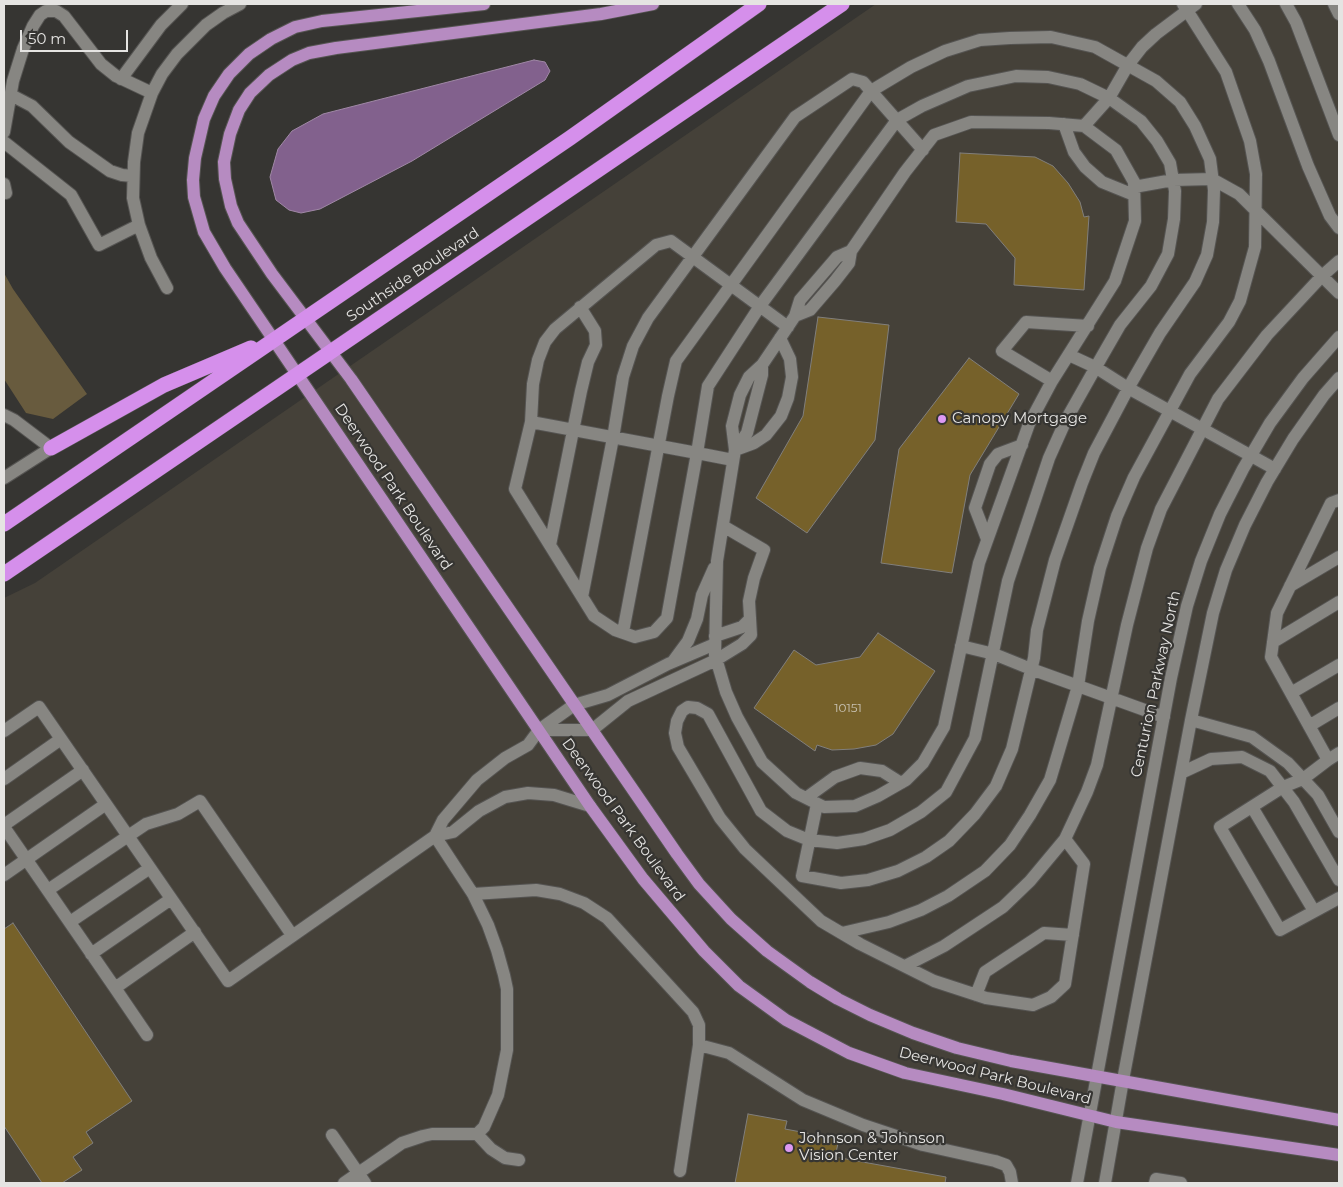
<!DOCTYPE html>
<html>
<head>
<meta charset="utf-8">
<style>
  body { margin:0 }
  #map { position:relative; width:1343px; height:1187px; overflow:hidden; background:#363532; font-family:Montserrat,sans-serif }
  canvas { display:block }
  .frame { position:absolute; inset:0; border:5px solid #e5e4e2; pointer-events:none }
  .scale { position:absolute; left:20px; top:30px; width:108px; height:22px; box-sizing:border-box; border:2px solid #e5e4e2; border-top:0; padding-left:6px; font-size:15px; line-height:18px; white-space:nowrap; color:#e5e4e2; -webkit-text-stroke:4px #363532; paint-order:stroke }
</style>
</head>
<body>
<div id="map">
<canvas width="1343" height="1187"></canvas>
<div class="frame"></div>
<div class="scale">50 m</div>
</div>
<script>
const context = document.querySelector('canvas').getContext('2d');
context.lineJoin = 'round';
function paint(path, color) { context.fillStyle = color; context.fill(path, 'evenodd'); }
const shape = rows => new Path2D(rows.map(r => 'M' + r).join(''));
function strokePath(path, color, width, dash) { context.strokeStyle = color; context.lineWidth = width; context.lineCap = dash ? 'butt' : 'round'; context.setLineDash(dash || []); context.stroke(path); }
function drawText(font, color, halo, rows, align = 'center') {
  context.font = font + ' Montserrat,sans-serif'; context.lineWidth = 4.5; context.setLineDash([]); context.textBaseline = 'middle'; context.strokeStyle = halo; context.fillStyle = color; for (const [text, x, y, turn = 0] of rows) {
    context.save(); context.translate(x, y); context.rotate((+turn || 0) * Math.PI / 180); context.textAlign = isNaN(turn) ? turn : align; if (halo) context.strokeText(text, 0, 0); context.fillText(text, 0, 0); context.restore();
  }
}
paint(shape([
  [876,4,1339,4,1339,1183,4,1183,4,598,35,583]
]), '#454139');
paint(shape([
  [4,273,13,289,87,394,53,419,26,413,4,379]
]), '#685b3e');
const water = shape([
  [534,60,545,62,550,71,545,80,412,161,320,209,301,213,289,210,276,200,270,177,278,149,292,131,323,114,534,60]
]);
paint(water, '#82618d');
strokePath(water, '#a088a6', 1);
const building = shape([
  [960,153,1035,157,1053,166,1068,183,1080,202,1084,217,1089,216,1084,290,1014,285,1015,258,986,224,956,222,960,153],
  [818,317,889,325,875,440,807,533,756,498,803,416,818,317],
  [969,358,1019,394,970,475,952,573,881,563,899,449,969,358],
  [878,633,935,671,893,734,876,745,854,749,832,750,817,745,815,751,754,708,794,650,816,665,860,657,878,633],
  [13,923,132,1101,86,1132,93,1143,73,1157,82,1170,62,1183,42,1183,4,1126,4,929,13,923],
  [748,1114,787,1121,785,1129,839,1139,835,1157,946,1177,945,1183,735,1183,748,1114]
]);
paint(building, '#76612a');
strokePath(building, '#817f7c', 1);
const minor = shape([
  [1238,4,1255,30,1269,61,1308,166,1330,216,1339,228],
  [1286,4,1296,22,1339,135],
  [1334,4,1339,14],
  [121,79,161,25,182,4],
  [11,95,32,106,69,142,110,171,122,175,133,176],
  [1064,124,1074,152,1085,167,1102,182,1134,195],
  [1084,126,1109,98,1128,65,1142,47,1156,34,1196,4],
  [4,132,13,81,23,49,33,26,40,15,46,11,56,11,64,16,101,64,116,76,152,93],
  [4,142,71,195,99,245,139,225],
  [4,184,6,193],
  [1134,187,1173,180,1212,179,1239,194,1339,293],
  [167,288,151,258,139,225,133,198,134,162,138,133,152,93,162,74,177,54,206,25,223,13,240,4],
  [795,316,810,310,835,281,849,263,851,251,905,172,934,135,971,122,1049,123,1084,126,1116,150,1134,182,1135,221,1115,281,1052,381,1029,424,979,563,944,727,923,763,906,780,878,796,855,806,824,807,796,793,762,762,737,717,726,692,715,655,717,561,735,450,732,426,740,395,749,377,762,365,795,316,800,300,837,257,851,251],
  [1069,355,1095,367,1128,388,1275,469],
  [1052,381,1002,351,1026,322,1088,326],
  [4,415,14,420,51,448,4,478],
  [531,422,533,384,538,360,545,342,555,329,656,245,671,241,788,327],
  [735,450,754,443,766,435,781,416,788,398,792,377,790,359,780,338],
  [735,450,747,433,762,375,762,365],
  [733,460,697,453,531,422,515,489,594,616,615,630,635,637,654,632,667,618,697,453,708,386,760,306,897,120,922,106,968,86,1016,76,1048,77,1080,84,1109,98,1141,121,1157,141,1170,163,1175,191,1174,219,1168,254,1151,286,1120,325,1101,358,1066,420,1049,458,1008,581,975,738,946,792,921,812,890,830,864,839,837,843,809,840,787,831,761,811,708,714,697,708,688,707,682,711,677,721,675,733,678,747,720,818,745,849,821,921,860,944,934,981,986,998,1033,1005,1051,997,1065,984,1084,864,1065,839,1087,792,1097,765,1127,625,1147,548,1161,509,1218,399,1267,335,1322,276,1339,261],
  [987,539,975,508,990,464,998,454,1022,445],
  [550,545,581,391,588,362,596,345,595,331,580,307],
  [1290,586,1339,557],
  [582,597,613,438,623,377,633,346,648,318,795,117,852,79,863,82,923,150],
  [623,632,668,396,676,361,871,91,911,67,945,51,980,40,1010,38,1051,37,1095,47,1156,81,1180,102,1195,126,1210,159,1214,190,1213,222,1207,255,1195,282,1160,333,1130,385,1094,453,1082,483,1055,560,1037,630,1034,658,1012,749,996,786,975,814,949,841,926,857,898,871,868,880,841,883,802,876,817,804],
  [715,636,742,627,749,620],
  [1273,642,1339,602],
  [961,646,994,654,1031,669,1164,717],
  [674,660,688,641,697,619,702,595,714,568],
  [1291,693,1339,665],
  [1191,720,1252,737,1288,763,1318,795,1339,832],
  [1309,726,1339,708],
  [539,730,592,730,628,701,716,660,742,644,751,635,749,601,754,578,764,550,723,526],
  [4,731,39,707,228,981,435,836,453,832,479,811,505,797,528,793,554,795,590,806],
  [1339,753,1328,760,1303,779,1283,787,1220,827,1280,930,1339,898],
  [1328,760,1271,657,1277,613,1331,503,1339,500],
  [1181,773,1211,759,1242,757,1270,771,1294,802,1339,880],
  [4,779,61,739],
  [806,798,835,777,860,768,882,771,901,783],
  [1252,807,1314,911],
  [4,825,83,770],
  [4,827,115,988,195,932],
  [435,836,443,820,477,780,505,758,528,745,539,730,574,705,608,695,668,664,715,644],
  [4,875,106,804],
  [48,890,146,824,178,814,200,801,292,935],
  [473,894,536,890,560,894,584,903,607,918,693,1012,699,1025,699,1045,680,1171],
  [70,922,150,868],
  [842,933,889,922,921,910,948,896,985,871,1010,845,1030,815,1050,780,1059,750,1078,686,1088,621,1100,568,1117,516,1134,477,1190,374,1229,322,1240,301,1255,247,1256,174,1250,141,1226,72,1183,4],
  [91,954,171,899],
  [905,966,944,946,1003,907,1030,881,1065,839],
  [115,988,147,1035],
  [976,995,985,972,1044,933,1073,935],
  [699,1045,729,1053,803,1100,863,1125,923,1145,995,1161,1006,1165,1010,1172,1012,1183],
  [477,1134,491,1149,505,1158,519,1160],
  [332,1135,365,1183],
  [344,1183,402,1143,423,1136,432,1134,477,1134,484,1127,498,1095,507,1050,507,989,504,975,497,950,488,925,473,894,435,836],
  [1077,1183,1171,678,1187,606,1201,561,1220,514,1243,469,1270,423,1303,378,1339,337],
  [1105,1183,1123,1080,1191,720,1213,613,1226,570,1245,525,1267,482,1293,439,1324,395,1339,378],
  [1155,1183,1156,1179,1181,1183]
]);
const major = shape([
  [484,4,322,21,295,27,271,39,249,54,229,74,214,96,204,119,195,158,193,180,194,197,204,232,225,268,590,806,643,879,704,951,739,986,786,1020,849,1053,905,1073,1003,1094,1116,1122,1339,1155],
  [653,4,601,14,336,48,309,53,292,60,269,75,250,93,239,110,230,134,224,162,225,179,231,206,238,223,272,274,351,379,677,854,699,884,731,919,767,951,810,982,838,999,870,1015,913,1033,957,1048,1011,1061,1339,1120]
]);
const highway = shape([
  [51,448,164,385,251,348],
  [4,524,570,138,759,4],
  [4,574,842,4]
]);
strokePath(minor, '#555452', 14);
strokePath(major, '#555452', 14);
strokePath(highway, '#555452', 16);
strokePath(minor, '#878682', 12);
strokePath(major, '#b68bc1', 12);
strokePath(highway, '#d58feb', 15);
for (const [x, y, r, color] of [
  [942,419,5,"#dd99f3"],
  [789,1148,5,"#dd99f3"]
]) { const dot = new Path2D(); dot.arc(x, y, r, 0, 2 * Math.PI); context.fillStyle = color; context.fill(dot); strokePath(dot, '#363532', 2); }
drawText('12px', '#c9c3b4', null, [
  ["10151",848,708]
]);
drawText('15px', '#e5e4e2', '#363532', [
  ["Southside Boulevard",413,275,-34],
  ["Deerwood Park Boulevard",393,487,56],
  ["Centurion Parkway North",1156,684,-78],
  ["Deerwood Park Boulevard",623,820,54],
  ["Deerwood Park Boulevard",995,1076,14]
]);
drawText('15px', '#e5e4e2', '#363532', [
  ["Canopy Mortgage",952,419],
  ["Johnson & Johnson",799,1139],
  ["Vision Center",799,1156]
], 'left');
</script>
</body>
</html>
